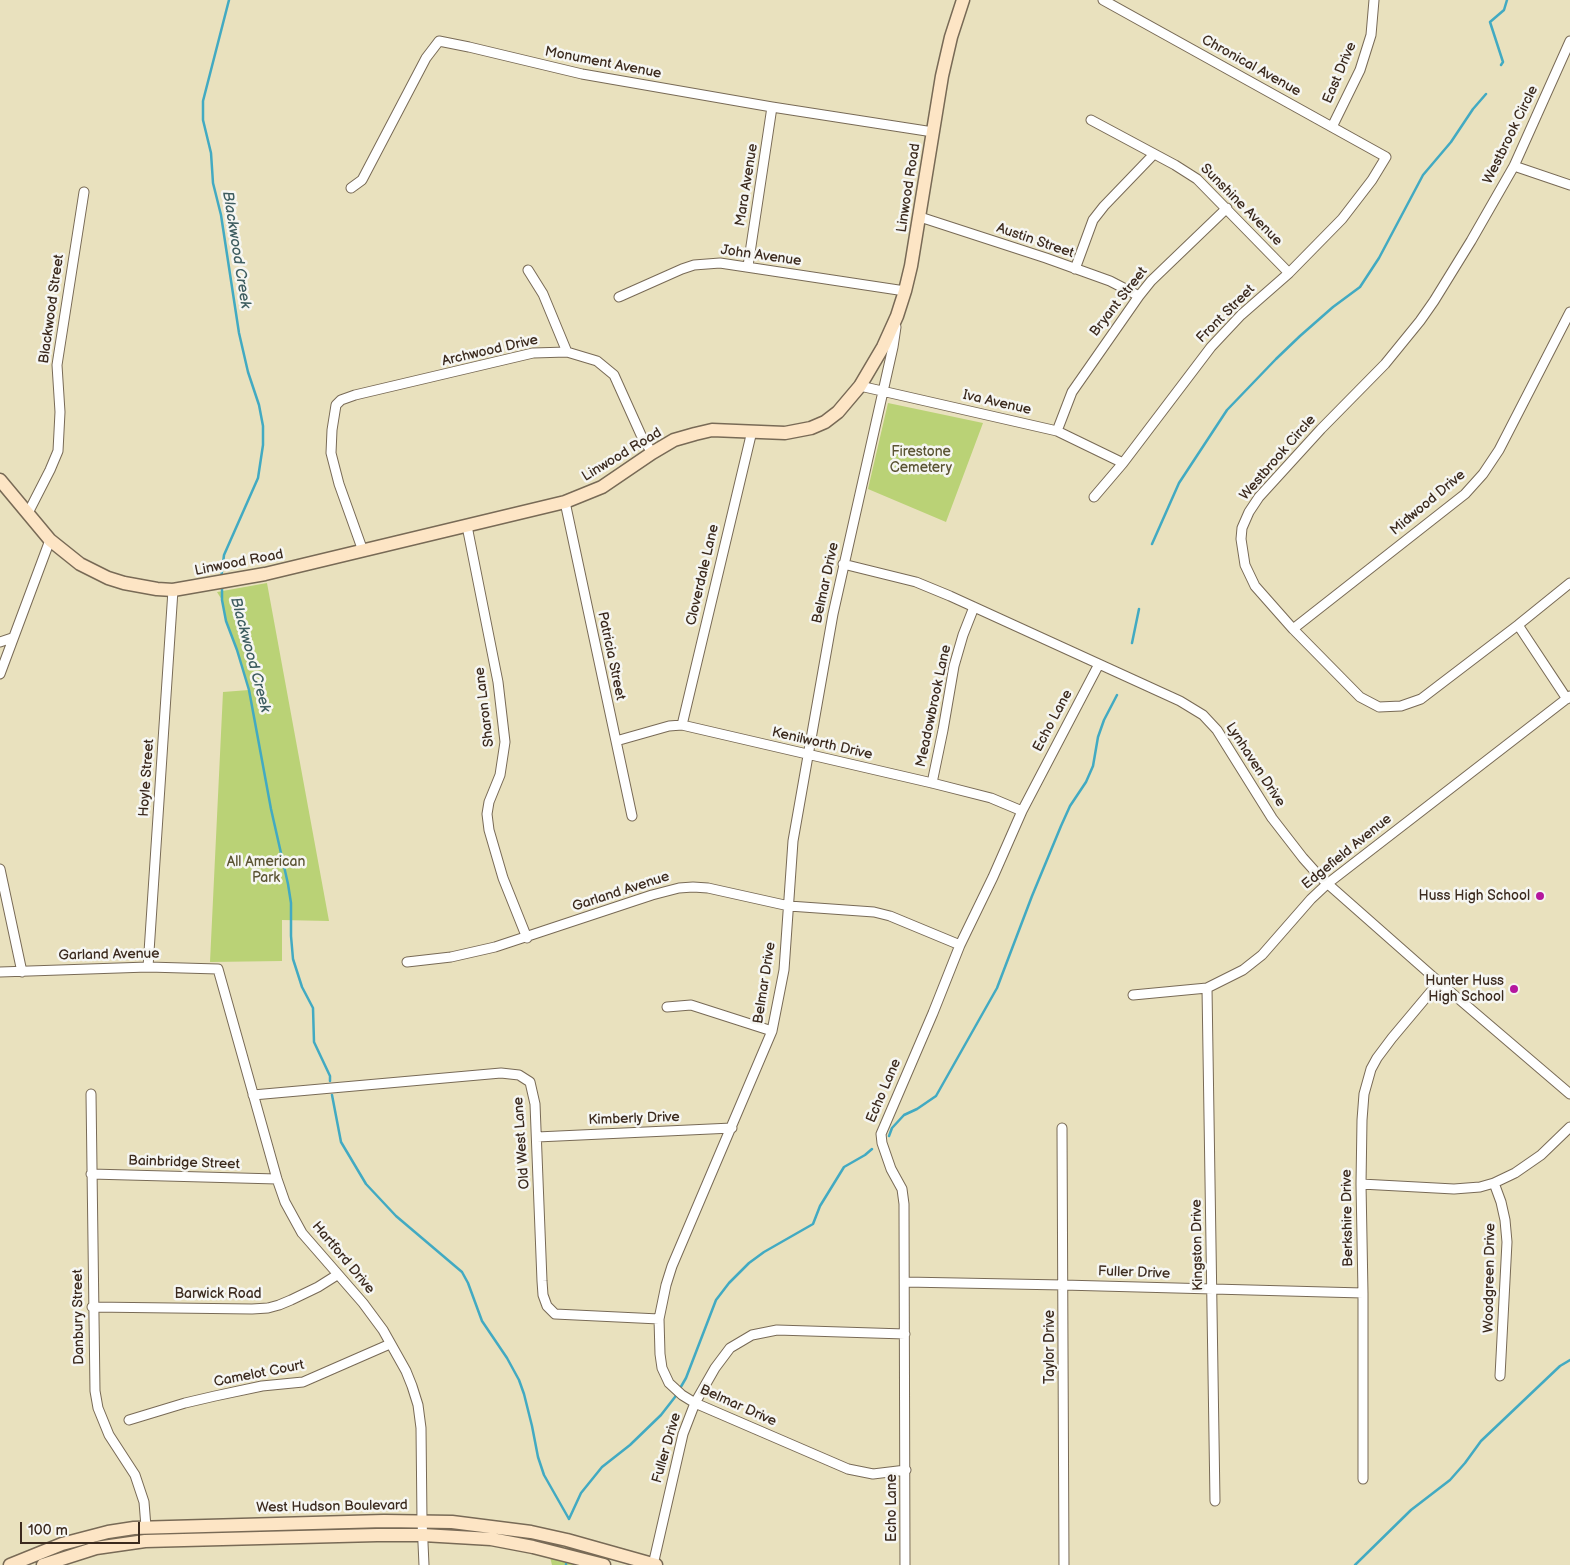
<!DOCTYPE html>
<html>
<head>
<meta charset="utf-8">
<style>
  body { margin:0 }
  #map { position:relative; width:1570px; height:1565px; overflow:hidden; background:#e9e1be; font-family:"Balsamiq Sans",sans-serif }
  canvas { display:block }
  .scale { position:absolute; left:20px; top:1522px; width:120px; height:22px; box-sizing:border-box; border:2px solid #3b2a1e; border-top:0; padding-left:6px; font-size:15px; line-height:18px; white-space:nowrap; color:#3b2a1e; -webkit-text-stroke:4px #f6f6f2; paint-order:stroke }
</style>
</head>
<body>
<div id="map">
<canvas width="1570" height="1565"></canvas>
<div class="scale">100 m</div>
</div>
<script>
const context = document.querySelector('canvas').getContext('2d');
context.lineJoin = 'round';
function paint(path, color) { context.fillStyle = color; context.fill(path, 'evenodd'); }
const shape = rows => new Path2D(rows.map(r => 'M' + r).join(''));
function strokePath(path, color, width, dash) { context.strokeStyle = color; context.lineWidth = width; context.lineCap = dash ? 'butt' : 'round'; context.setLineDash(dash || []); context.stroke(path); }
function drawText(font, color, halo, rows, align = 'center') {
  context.font = font + ' "Balsamiq Sans",sans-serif'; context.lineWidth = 5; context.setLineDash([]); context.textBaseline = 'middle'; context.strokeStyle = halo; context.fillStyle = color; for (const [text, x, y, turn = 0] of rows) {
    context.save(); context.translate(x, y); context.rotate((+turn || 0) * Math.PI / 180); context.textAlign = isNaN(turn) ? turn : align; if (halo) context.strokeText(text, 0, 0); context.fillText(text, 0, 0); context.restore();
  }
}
paint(shape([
  [888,403,983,423,946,522,868,489],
  [267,583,329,921,282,920,282,961,210,962,223,692,249,690,237,650,226,621,222,600,217,592],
  [550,1557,582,1565,552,1565]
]), '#bad276');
strokePath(shape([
  [1501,65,1503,62,1490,22,1504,10,1507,0],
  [1152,544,1179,483,1227,410,1276,359,1300,336,1333,307,1360,287,1379,258,1423,175,1451,142,1473,109,1486,94],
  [221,579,224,555,258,478,263,445,263,426,259,405,248,372,239,333,221,215,213,183,211,153,203,120,203,101,229,0],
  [222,587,222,600,226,621,237,650,249,690,271,809,288,884,291,903,291,936,293,959,302,987,313,1008,314,1042,330,1076,330,1081],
  [1132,643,1139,609],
  [332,1095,341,1142,366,1184,396,1216,462,1272,468,1283,482,1321,507,1358,519,1380,524,1394,532,1426,538,1457,544,1475,569,1519],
  [889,1136,892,1128,904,1115,917,1109,936,1096,997,988,1032,896,1061,826,1070,806,1086,782,1093,766,1098,737,1104,720,1117,695],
  [569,1519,581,1493,602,1467,630,1445,661,1415,675,1397,686,1378,716,1300,729,1283,749,1263,764,1252,813,1224,820,1206,844,1167,865,1155,872,1149],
  [566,1565,566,1564],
  [1355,1565,1411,1510,1450,1480,1465,1463,1481,1441,1560,1366,1570,1360]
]), '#42aac2', 2.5);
const street = shape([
  [1570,41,1514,166,1471,241,1434,301,1420,321,1385,364,1321,429,1259,497,1249,512,1242,528,1241,539,1245,565,1255,586,1293,629,1360,697,1379,707,1401,706,1421,699,1518,625,1570,583],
  [1091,120,1175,165,1197,179,1289,273],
  [1332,127,1360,70,1371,35,1374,0],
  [1514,166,1570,185],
  [351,188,362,180,426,58,439,41,469,47,582,74,772,107,933,132],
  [920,217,1046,258,1110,281,1139,296],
  [748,266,772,107],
  [1075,269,1093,220,1104,206,1154,154],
  [528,270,543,294,567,352],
  [619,297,682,269,694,265,720,263,905,291],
  [896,327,893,347,833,614,793,841,784,970,772,1031,672,1266,666,1285,659,1319,660,1354,662,1368,669,1383,682,1395,695,1403,848,1469,873,1474,906,1470],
  [860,386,1057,431,1123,463],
  [1057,431,1072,392,1139,296,1151,281,1227,208],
  [1094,497,1123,463,1211,347,1241,315,1289,273,1342,219,1372,180,1386,157,1103,0],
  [565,502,632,816],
  [28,513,50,470,58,451,60,412,57,365,84,192],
  [467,526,498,682,505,742,500,775,489,802,487,814,489,830,503,878,527,938],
  [363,551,339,484,331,453,332,430,336,405,341,400,355,395,533,353,567,352,597,361,614,375,641,435,652,453],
  [843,564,916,582,950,596,1180,701,1203,715,1217,730,1272,818,1303,858,1320,877,1439,982,1570,1094],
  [1518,625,1567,699],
  [1293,629,1465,494,1483,474,1499,450,1570,312],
  [0,642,12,638],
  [0,674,50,540],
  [682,725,752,431],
  [616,741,669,726,682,725,932,783,991,798,1022,811],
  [932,783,943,730,954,666,963,635,974,607],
  [0,869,22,972],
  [407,962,451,957,495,947,652,895,679,888,693,887,708,888,789,906,874,912,890,916,960,945],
  [148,967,173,590],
  [0,972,148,967,218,969,277,1179,285,1202,302,1233,363,1303,383,1330,406,1371,412,1386,418,1405,421,1428,422,1521,424,1565],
  [1207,988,1215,1501],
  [1133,995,1207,988,1243,970,1262,955,1311,899,1327,884,1570,696],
  [667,1007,691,1005,772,1031],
  [91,1094,95,1391,98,1408,109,1435,135,1475,144,1502,146,1527],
  [253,1095,501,1073,519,1075,530,1082,535,1104,542,1281,543,1295,547,1306,555,1314,659,1319],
  [1062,1128,1064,1565],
  [537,1137,732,1128],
  [91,1174,277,1179],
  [1494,1183,1501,1202,1505,1220,1507,1242,1500,1376],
  [1361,1184,1454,1189,1480,1187,1494,1183,1515,1173,1541,1155,1570,1127],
  [905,1282,1063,1285,1363,1293],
  [92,1307,252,1309,268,1308,279,1305,291,1300,318,1287,337,1275],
  [129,1420,185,1403,215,1396,262,1386,303,1382,390,1344],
  [1363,1479,1363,1293,1361,1184,1362,1120,1364,1094,1371,1069,1377,1058,1392,1038,1439,982],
  [653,1565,683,1434,695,1403,715,1368,730,1348,752,1335,777,1330,905,1334],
  [905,1565,904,1204,902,1189,891,1169,882,1143,881,1134,933,1013,960,945,993,877,1022,811,1099,664]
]);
const secondary = shape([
  [0,480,50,540,80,564,108,578,124,583,157,589,173,590,265,574,565,502,602,487,652,453,674,440,695,434,712,430,785,433,811,428,825,422,838,412,860,386,883,347,897,316,905,291,911,266,942,76,951,37,963,0],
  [10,1565,62,1544,108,1532,134,1528,384,1521,452,1522,531,1532,567,1540,656,1565],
  [43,1565,96,1548,145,1541,377,1535,423,1535,491,1539,533,1547,604,1565]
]);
strokePath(street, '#786a56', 11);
strokePath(secondary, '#786a56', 15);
strokePath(street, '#fff', 9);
strokePath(secondary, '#fde5c5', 12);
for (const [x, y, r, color] of [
  [1540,896,5,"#b5179e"],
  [1514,989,5,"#b5179e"]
]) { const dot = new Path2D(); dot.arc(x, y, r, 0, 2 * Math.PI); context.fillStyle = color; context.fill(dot); strokePath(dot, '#f6f6f2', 2); }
drawText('14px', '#3b2a1e', '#f6f6f2', [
  ["Monument Avenue",603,63,11],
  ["Chronical Avenue",1251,66,29],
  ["East Drive",1340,73,-67],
  ["Westbrook Circle",1511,135,-64],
  ["Mara Avenue",747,185,-81],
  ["Linwood Road",909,188,-81],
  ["Sunshine Avenue",1241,205,45],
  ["Austin Street",1035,241,19],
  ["John Avenue",761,256,8],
  ["Bryant Street",1119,302,-52],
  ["Blackwood Street",52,309,-82],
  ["Front Street",1226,314,-45],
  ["Archwood Drive",490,351,-13],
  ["Iva Avenue",997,403,13],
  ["Linwood Road",622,455,-31],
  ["Westbrook Circle",1278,458,-49],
  ["Midwood Drive",1428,503,-40],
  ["Linwood Road",239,563,-11],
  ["Cloverdale Lane",703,575,-77],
  ["Belmar Drive",826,583,-78],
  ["Patricia Street",611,656,78],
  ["Meadowbrook Lane",934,706,-78],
  ["Sharon Lane",485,707,-97],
  ["Echo Lane",1053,721,-62],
  ["Kenilworth Drive",822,744,13],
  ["Lynhaven Drive",1255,765,57],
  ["Hoyle Street",147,778,-86],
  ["Edgefield Avenue",1347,852,-39],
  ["Garland Avenue",621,892,-18],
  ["Garland Avenue",109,955,-1],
  ["Belmar Drive",765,983,-81],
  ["Echo Lane",884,1091,-67],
  ["Kimberly Drive",634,1119,-2],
  ["Old West Lane",522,1143,-94],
  ["Bainbridge Street",184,1163,2],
  ["Berkshire Drive",1348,1218,-91],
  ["Kingston Drive",1198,1245,-91],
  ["Hartford Drive",343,1258,50],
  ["Fuller Drive",1134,1273,2],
  ["Woodgreen Drive",1490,1278,-89],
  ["Barwick Road",218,1294],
  ["Danbury Street",79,1317,-91],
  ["Taylor Drive",1050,1347,-90],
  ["Camelot Court",259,1374,-11],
  ["Belmar Drive",738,1406,24],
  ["Fuller Drive",667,1448,-74],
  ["West Hudson Boulevard",332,1507,-1],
  ["Echo Lane",892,1508,-90]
]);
drawText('14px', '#5b5434', '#f6f6f2', [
  ["Firestone",921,452],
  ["Cemetery",921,468],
  ["All American",266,862],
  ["Park",266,878]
]);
drawText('14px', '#3b2a1e', '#f6f6f2', [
  ["Huss High School",1530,896],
  ["Hunter Huss",1504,981],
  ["High School",1504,997]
], 'right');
drawText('italic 15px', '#3e5d60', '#f6f6f2', [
  ["Blackwood Creek",236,250,81],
  ["Blackwood Creek",250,655,75]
]);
</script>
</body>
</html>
